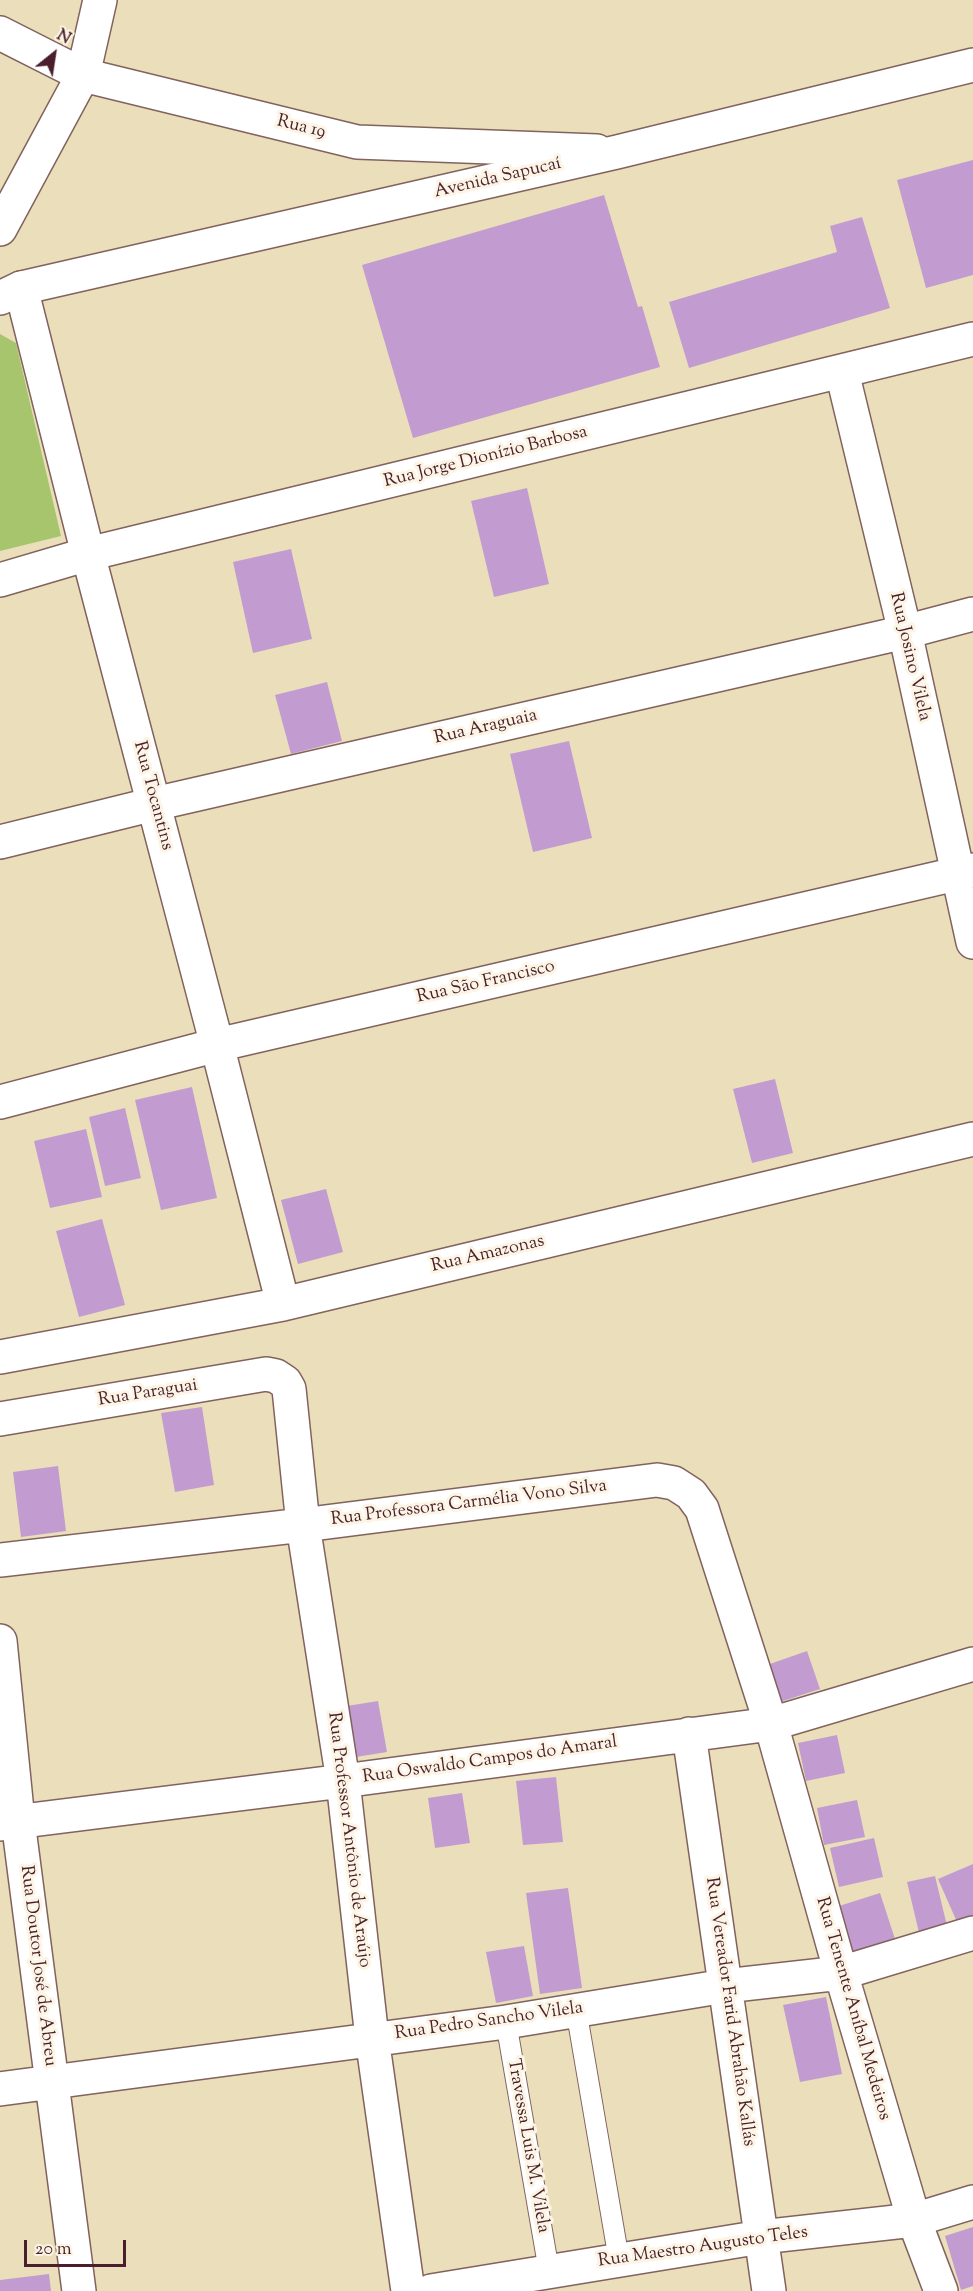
<!DOCTYPE html>
<html>
<head>
<meta charset="utf-8">
<style>
  body { margin:0 }
  #map { position:relative; width:973px; height:2291px; overflow:hidden; background:#eadfba; font-family:"Sorts Mill Goudy",serif }
  canvas { display:block }
  .north { position:absolute; left:24px; top:24px; width:60px; height:60px; -webkit-text-stroke:4px #fcf5e5; paint-order:stroke; rotate:30deg; font-size:16px; font-weight:700; line-height:24px; text-align:center; color:#4a1f2b }
  .north::after { content:''; display:block; margin:auto; width:21px; height:27px; background:#4a1f2b; clip-path:polygon(50% 0,100% 100%,50% 72%,0 100%) }
  .scale { position:absolute; left:24px; top:2240px; width:102px; height:27px; box-sizing:border-box; border:3px solid #4a1f2b; border-top:0; padding-left:8px; font-size:18px; line-height:21px; white-space:nowrap; color:#4a1f2b; -webkit-text-stroke:4px #fcf5e5; paint-order:stroke }
</style>
</head>
<body>
<div id="map">
<canvas width="973" height="2291"></canvas>
<div class="north">N</div>
<div class="scale">20 m</div>
</div>
<script>
const context = document.querySelector('canvas').getContext('2d');
context.lineJoin = 'round';
function paint(path, color) { context.fillStyle = color; context.fill(path, 'evenodd'); }
const shape = rows => new Path2D(rows.map(r => 'M' + r).join(''));
function strokePath(path, color, width, dash) { context.strokeStyle = color; context.lineWidth = width; context.lineCap = dash ? 'butt' : 'round'; context.setLineDash(dash || []); context.stroke(path); }
function drawText(font, color, halo, rows, align = 'center') {
  context.font = font + ' "Sorts Mill Goudy",serif'; context.lineWidth = 6; context.setLineDash([]); context.textBaseline = 'middle'; context.strokeStyle = halo; context.fillStyle = color; for (const [text, x, y, turn = 0] of rows) {
    context.save(); context.translate(x, y); context.rotate((+turn || 0) * Math.PI / 180); context.textAlign = isNaN(turn) ? turn : align; if (halo) context.strokeText(text, 0, 0); context.fillText(text, 0, 0); context.restore();
  }
}
paint(shape([
  [0,334,16,343,61,536,0,551]
]), '#a7c56d');
paint(shape([
  [973,160,973,275,926,288,897,180],
  [604,195,638,307,642,306,660,367,413,438,362,265],
  [862,217,890,308,689,368,669,302,837,252,830,226],
  [527,488,549,584,494,597,471,501],
  [291,549,312,639,253,653,233,562],
  [327,682,342,741,291,754,275,695],
  [569,741,592,838,533,852,510,754],
  [775,1079,793,1153,752,1163,733,1089],
  [192,1087,217,1198,161,1210,135,1100],
  [125,1108,141,1178,105,1186,89,1117],
  [86,1129,102,1197,50,1208,34,1141],
  [326,1189,343,1252,298,1264,281,1200],
  [102,1219,125,1305,79,1317,56,1231],
  [202,1407,214,1485,175,1492,161,1413],
  [58,1466,66,1531,21,1537,13,1472],
  [807,1651,820,1689,780,1702,767,1665],
  [378,1701,387,1752,356,1757,347,1706],
  [837,1735,845,1773,806,1781,798,1743],
  [556,1777,563,1842,523,1845,516,1781],
  [462,1793,470,1843,435,1848,428,1798],
  [857,1800,865,1837,824,1845,817,1808],
  [874,1838,883,1877,839,1887,830,1848],
  [973,1864,973,1915,957,1922,938,1879],
  [935,1876,948,1930,920,1937,907,1882],
  [568,1888,582,1988,540,1994,526,1893],
  [880,1893,896,1942,852,1956,836,1907],
  [524,1946,533,1996,496,2003,486,1952],
  [826,1997,842,2074,800,2082,783,2005],
  [973,2227,973,2286,961,2290,945,2236],
  [49,2274,51,2291,0,2291,0,2280]
]), '#c29cd0');
const lane = shape([
  [576,2009,619,2260],
  [506,2022,549,2271]
]);
const street = shape([
  [0,33,83,75,357,142,597,151],
  [0,229,83,75,100,0],
  [21,288,88,554,217,1045,283,1304],
  [842,372,905,632,973,942],
  [0,842,154,804,905,632,973,614],
  [0,1102,217,1045,973,870],
  [0,1357,283,1304,973,1139],
  [0,1419,266,1374,276,1376,285,1382,289,1389,303,1525,343,1781,372,2038,408,2291],
  [0,1560,303,1525,657,1480,674,1483,691,1494,702,1509,771,1724,841,1973,914,2220,941,2291],
  [0,1641,18,1821,79,2291],
  [689,1734,769,2291],
  [0,1824,343,1781,771,1724,973,1664],
  [0,2089,506,2022,725,1986,841,1973,973,1933],
  [431,2291,761,2237,914,2220,973,2202]
]);
const secondary = shape([
  [0,298,21,288,617,152,973,65],
  [0,580,88,554,973,339]
]);
strokePath(lane, '#82625d', 22);
strokePath(street, '#82625d', 36);
strokePath(secondary, '#82625d', 36);
strokePath(lane, '#fff', 20);
strokePath(street, '#fff', 33);
strokePath(secondary, '#fff', 33);
drawText('18px', '#4a1f2b', '#fcf5e5', [
  ["Rua 19",301,128,14],
  ["Avenida Sapucaí",498,179,-13],
  ["Rua Jorge Dionízio Barbosa",486,458,-14],
  ["Rua Josino Vilela",909,657,77],
  ["Rua Araguaia",486,728,-13],
  ["Rua Tocantins",152,796,75],
  ["Rua São Francisco",486,983,-13],
  ["Rua Amazonas",488,1255,-13],
  ["Rua Paraguai",148,1394,-9],
  ["Rua Professora Carmélia Vono Silva",469,1504,-7],
  ["Rua Oswaldo Campos do Amaral",490,1761,-8],
  ["Rua Professor Antônio de Araújo",348,1840,83],
  ["Rua Doutor José de Abreu",37,1966,83],
  ["Rua Tenente Aníbal Medeiros",852,2009,74],
  ["Rua Vereador Farid Abrahão Kallás",729,2012,82],
  ["Rua Pedro Sancho Vilela",489,2022,-8],
  ["Travessa Luis M. Vilela",527,2146,80],
  ["Rua Maestro Augusto Teles",703,2248,-8]
]);
</script>
</body>
</html>
